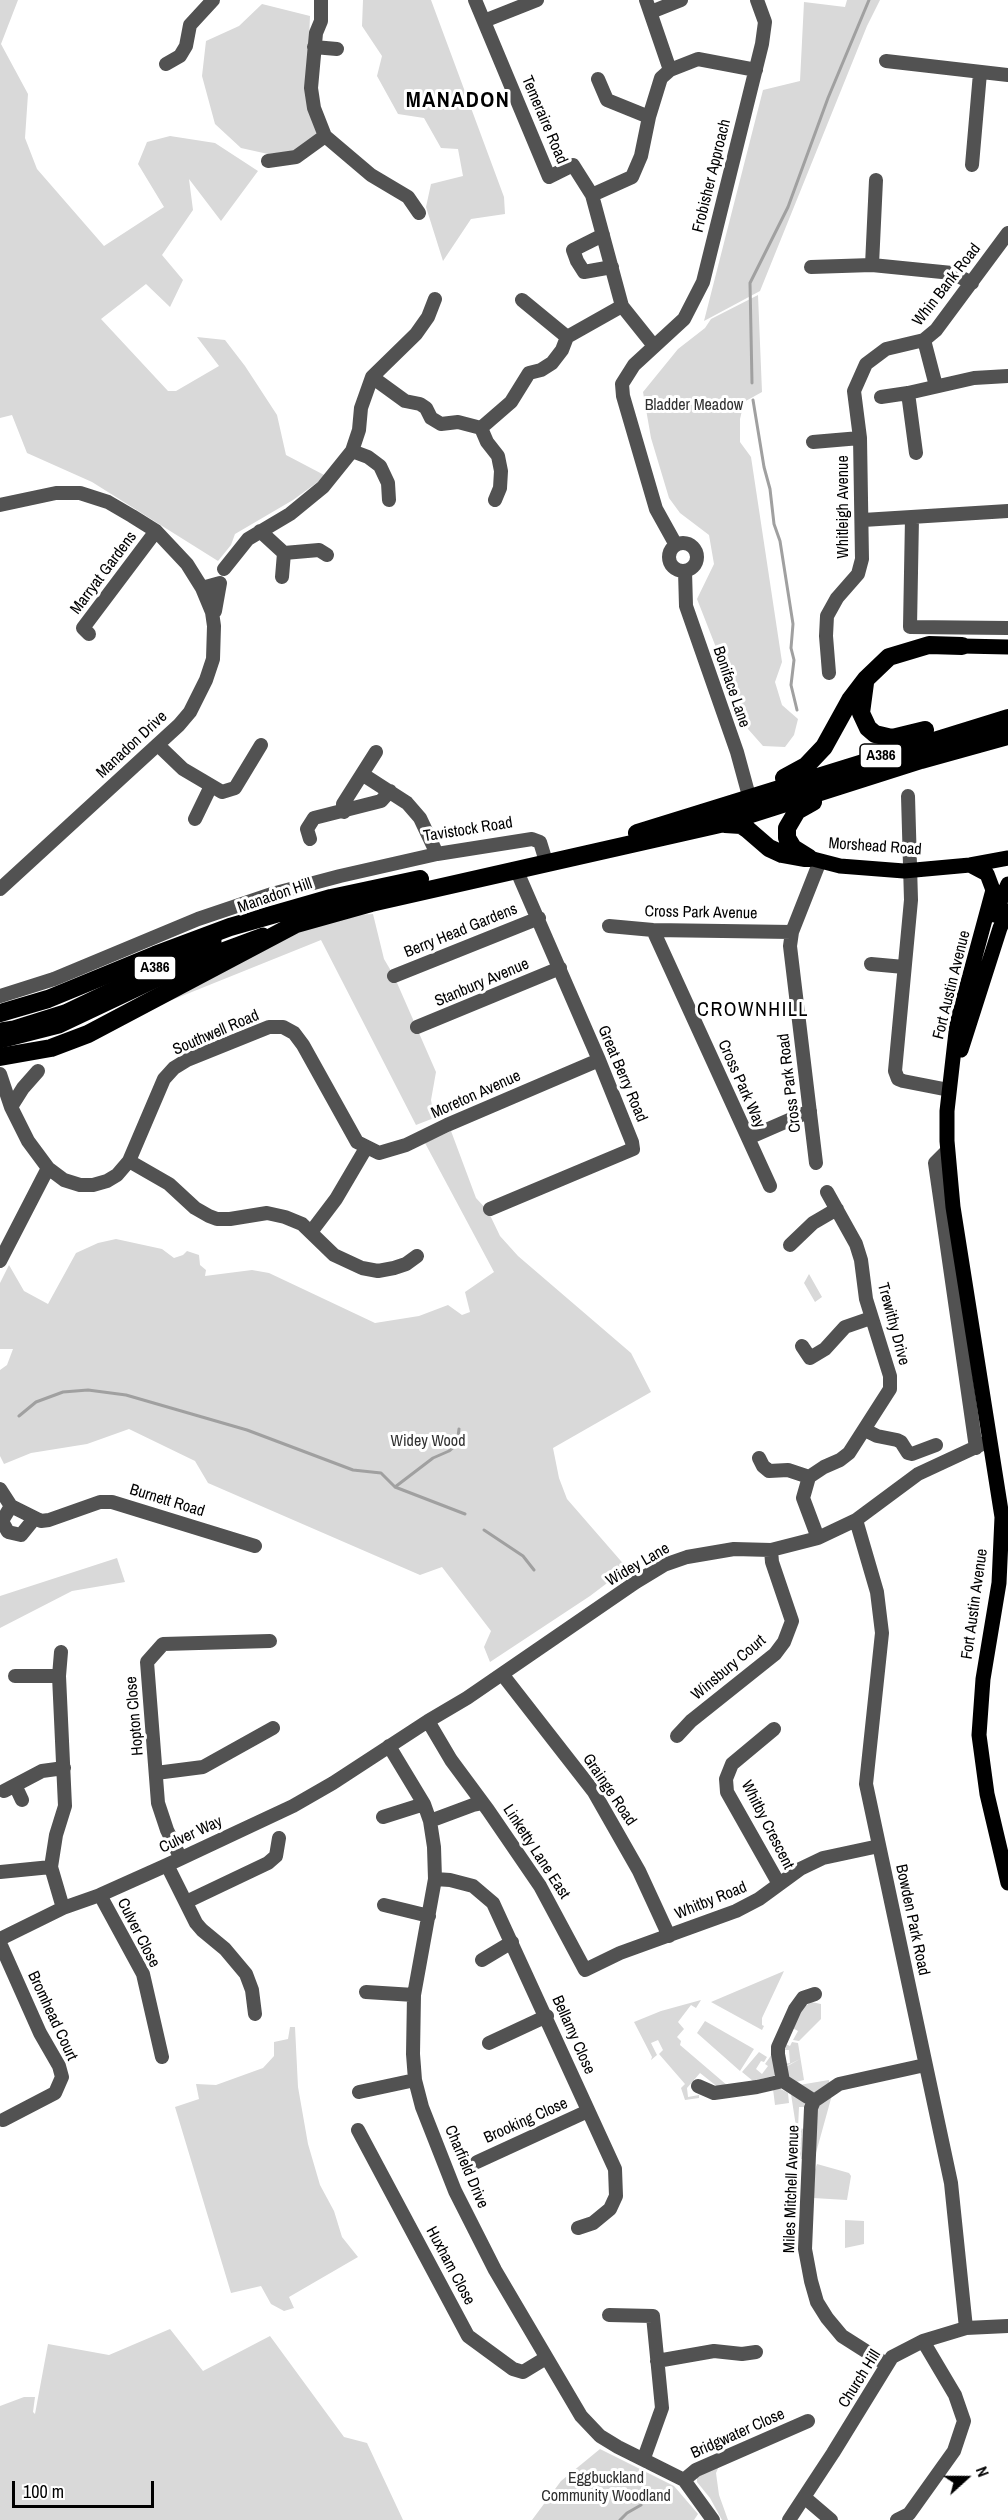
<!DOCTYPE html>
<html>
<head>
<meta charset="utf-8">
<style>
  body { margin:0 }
  #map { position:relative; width:1008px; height:2520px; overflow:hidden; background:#fff; font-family:"Archivo Narrow",sans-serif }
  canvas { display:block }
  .north { position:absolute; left:936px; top:2448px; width:60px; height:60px; -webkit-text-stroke:4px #fff; paint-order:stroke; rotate:69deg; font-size:16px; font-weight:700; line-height:24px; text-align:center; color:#000 }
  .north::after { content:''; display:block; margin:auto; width:21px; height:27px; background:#000; clip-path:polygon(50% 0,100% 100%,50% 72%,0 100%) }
  .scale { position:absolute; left:12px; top:2481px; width:142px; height:27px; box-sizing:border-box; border:3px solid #000; border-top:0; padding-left:8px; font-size:18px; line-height:21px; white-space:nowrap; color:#000; -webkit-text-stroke:4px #fff; paint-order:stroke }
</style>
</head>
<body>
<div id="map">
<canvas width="1008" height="2520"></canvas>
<div class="north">N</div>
<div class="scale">100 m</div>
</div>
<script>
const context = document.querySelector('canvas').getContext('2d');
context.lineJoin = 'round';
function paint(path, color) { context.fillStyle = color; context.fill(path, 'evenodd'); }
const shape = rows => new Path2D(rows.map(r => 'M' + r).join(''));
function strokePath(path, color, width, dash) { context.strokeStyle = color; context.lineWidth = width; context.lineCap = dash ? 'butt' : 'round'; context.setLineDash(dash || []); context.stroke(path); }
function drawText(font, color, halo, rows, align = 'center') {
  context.font = font + ' "Archivo Narrow",sans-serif'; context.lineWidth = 6; context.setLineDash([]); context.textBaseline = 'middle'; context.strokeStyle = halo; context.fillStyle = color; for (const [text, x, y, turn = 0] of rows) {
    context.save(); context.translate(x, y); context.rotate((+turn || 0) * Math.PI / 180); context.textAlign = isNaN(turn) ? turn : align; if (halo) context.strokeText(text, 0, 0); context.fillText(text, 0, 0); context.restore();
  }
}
paint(shape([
  [0,0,18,0,1,44,28,94,25,138,37,169,104,246,164,207,138,164,147,142,170,136,215,143,258,171,221,221,189,179,193,210,162,255,183,280,170,307,146,284,101,319,168,391,176,391,219,366,197,337,225,340,245,366,277,415,286,455,326,476,293,500,235,534,231,545,218,561,92,482,27,453,12,415,0,418],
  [363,0,431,0,504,197,505,214,471,219,443,261,426,207,431,184,463,176,458,149,441,148,424,118,398,114,377,76,382,56,362,26],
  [847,0,880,0,867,26,760,291,704,321,763,90,800,81,804,2,845,7],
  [262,4,310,16,307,86,319,134,295,151,268,154,241,148,215,124,202,76,206,41,239,26],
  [758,295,762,392,744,402,740,419,740,442,751,457,782,662,775,682,782,705,798,719,794,735,785,747,763,746,748,729,697,599,714,564,709,535,680,513,669,498,651,438,643,392,678,349,705,328,711,319],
  [373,914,384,959,394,976,436,1072,431,1100,434,1118,416,1125,321,940,167,1002,316,923,355,915],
  [451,1131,476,1198,488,1211,500,1236,518,1256,631,1353,651,1392,553,1448,559,1478,567,1499,627,1568,590,1596,490,1662,484,1647,491,1631,442,1567,420,1575,208,1483,195,1461,129,1429,87,1444,31,1453,4,1464,0,1456,0,1370,7,1365,13,1349,0,1349,0,1283,9,1265,24,1291,48,1304,76,1253,98,1243,116,1239,162,1249,174,1258,183,1255,187,1251,199,1255,200,1265,206,1270,205,1276,252,1270,269,1273,375,1323,419,1316,448,1305,462,1315,470,1312,465,1292,494,1272,425,1143],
  [809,1274,822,1297,815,1302,804,1283],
  [117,1558,125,1582,72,1591,0,1628,0,1596],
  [784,1971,762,2018,762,2025,764,2026,762,2030,711,2002],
  [701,2000,696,2008,691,2005,678,2022,684,2029,677,2037,681,2041,680,2045,728,2086,719,2088,700,2073,687,2088,688,2097,699,2095,699,2098,685,2100,681,2088,685,2084,659,2054,663,2050,658,2040,651,2043,657,2055,651,2060,652,2057,634,2022,661,2011],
  [811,2002,821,2004,821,2019,799,2041,793,2040,798,2031,791,2027,797,2012],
  [705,2021,754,2049,740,2071,697,2033],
  [290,2027,295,2027,298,2087,308,2144,320,2185,334,2211,342,2237,358,2257,289,2297,294,2308,284,2311,271,2304,261,2286,231,2293,175,2107,199,2099,196,2084,216,2085,263,2068,274,2056,274,2042,288,2039],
  [792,2042,798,2043,804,2080,792,2083,784,2068,800,2059,784,2067,783,2064,790,2063,789,2050,781,2050,783,2043,790,2046],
  [759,2052,767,2057,764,2062,761,2061,756,2069,762,2074,768,2066,765,2064,772,2054,777,2075,753,2081,742,2072],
  [829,2080,829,2084,812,2094,799,2085],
  [779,2088,788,2093,789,2103,775,2105,773,2089],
  [791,2094,803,2101,806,2107,799,2107,798,2128,805,2129,804,2159,801,2159],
  [832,2095,814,2160,814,2110],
  [817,2164,849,2173,851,2176,847,2200,813,2198,813,2175],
  [845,2220,864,2221,864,2244,845,2248],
  [170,2329,203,2371,270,2336,344,2437,367,2443,403,2520,0,2520,0,2406,24,2397,35,2397,33,2412,35,2414,48,2344,109,2355],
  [600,2449,674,2486,698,2514,694,2520,532,2520,561,2481],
  [719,2466,716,2473,719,2495,728,2520,722,2520,710,2498,697,2482,697,2478,701,2473]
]), '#d9d9d9');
strokePath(shape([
  [752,383,750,283,788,207,828,98,869,0],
  [753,400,764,467,770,489,774,524,780,541,793,624,791,648,794,660,791,685,797,710],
  [19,1416,36,1402,63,1392,88,1390,126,1395,247,1430,353,1470,381,1473,395,1487,465,1514],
  [395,1487,433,1458,449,1451,457,1444,459,1429],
  [484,1530,523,1556,534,1570],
  [620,2520,627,2513,641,2505]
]), '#a0a0a0', 3);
strokePath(shape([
  [321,0,321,21,316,33,311,88,314,108,325,136,371,175,408,197,419,213],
  [475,0,549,177,573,165,592,195,622,306,654,346],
  [646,0,670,70],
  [651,12,681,0],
  [484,21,537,0],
  [314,47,337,49],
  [886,61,1008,75],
  [166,64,180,56,186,46,190,25,213,0],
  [598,79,607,100,649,117],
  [268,161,296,157,325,136],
  [972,165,980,73],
  [592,195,632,177,641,156,649,117,661,78,670,70,698,59,756,70],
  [603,235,573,250,577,261,584,272,612,267],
  [872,265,876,180],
  [811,267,872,265,952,273,972,283],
  [522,300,567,337],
  [924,340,936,386],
  [372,377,405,401,420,404,426,408,431,418,441,424,458,422,481,428],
  [908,393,916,453],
  [881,397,908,393,974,378,1008,376],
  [481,428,511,402,529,373,541,370,552,363,562,350,567,337,622,306],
  [481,428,487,442,498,456,501,471,500,488,495,500],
  [813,442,860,438],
  [352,451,368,457,380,466,388,483,389,500],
  [0,505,56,493,80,493,108,502,132,516,156,531,187,564,202,588,212,612,214,626,213,659,206,680,190,712,179,725,0,889],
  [912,518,910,627,1008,628],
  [863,520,1008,511],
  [260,531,284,553],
  '669 557a14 14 0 1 1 28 0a14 14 0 1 1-28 0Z',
  [676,545,656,509,623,396,622,384,634,365,684,319,703,282,762,44,765,22,757,0],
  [224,569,248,539,290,514,323,487,352,451,359,430,361,408,372,377,416,334,428,317,435,299],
  [685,571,686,606,737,752,752,807],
  [282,577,284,553,319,550,327,555],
  [202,588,220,583,215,611,212,612],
  [89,634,83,628,156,531],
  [829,673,826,636,827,616,837,598,858,574,862,559,860,438,854,391,866,364,886,349,924,340,936,330,1008,233],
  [158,745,183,769,222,792,235,788,261,745],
  [362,774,407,803,420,818,437,854],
  [908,796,911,900,895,1071,898,1079,903,1081,949,1090],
  [344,812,343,804,376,752],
  [195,819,211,786],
  [310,839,307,829,314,818,381,801,390,791],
  [609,926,653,930,792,932],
  [653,930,770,1186],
  [871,964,904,967],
  [394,976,539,918],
  [0,996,54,979,198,919,272,894,340,876,437,854,532,839,540,842,544,855],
  [417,1027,560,968],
  [0,1074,11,1107,28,1141,48,1168,64,1180,80,1185,93,1185,107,1181,117,1175,129,1161,164,1079,174,1068,187,1060,269,1027,283,1027,294,1033,303,1045,357,1142,379,1153,406,1145,447,1125,599,1060],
  [11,1107,23,1088,38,1071],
  [748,1138,810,1111],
  [948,1150,935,1163,976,1448],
  [129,1161,169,1184,195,1208,209,1216,217,1219,230,1219,267,1213,285,1217,302,1224,334,1255,362,1268,378,1271,394,1268,406,1264,417,1256],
  [816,1163,790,946,792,932,820,861],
  [490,1209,633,1149,632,1142,599,1060,516,869],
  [311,1232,336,1199,366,1148],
  [790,1245,813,1223,837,1209],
  [0,1261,48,1168],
  [802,1346,810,1358,825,1349,845,1327,871,1318],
  [865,1430,877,1436,897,1440,901,1442,908,1453,912,1454,936,1445],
  [759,1458,763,1466,769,1471,788,1470,809,1477],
  [0,1489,11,1506,41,1521,49,1520,100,1502,112,1502,255,1546],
  [11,1506,2,1521,8,1532,21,1535,34,1519],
  [856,1520,877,1592,882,1633,866,1784,951,2183,966,2328],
  [818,1538,803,1498,809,1477,824,1467,840,1460,849,1453,890,1389,890,1376,866,1299,861,1260,856,1244,827,1192],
  [61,1652,59,1676,65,1806,56,1835,51,1867,63,1908],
  [502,1674,594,1792,639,1871,669,1936],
  [15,1676,59,1676],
  [428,1721,451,1760,488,1810,540,1886,585,1970,620,1953,736,1911,759,1899,800,1869,823,1858,879,1846],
  [774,1729,732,1764,726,1779,727,1792,779,1884],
  [677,1736,691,1721,775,1654,784,1642,792,1621,772,1562,771,1550],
  [389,1746,424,1804,430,1821,434,1847,435,1879,414,1995,413,2054,415,2080,422,2107,455,2191,495,2270,581,2416,600,2436,618,2447,684,2480,713,2520],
  [156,1773,203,1767,273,1728],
  [15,1785,22,1800],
  [4,1791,42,1771,64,1768],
  [383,1817,424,1804],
  [430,1821,473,1805,483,1803],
  [180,1857,167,1830,158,1803,147,1662,163,1644,270,1641],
  [167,1865,196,1923,202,1930,225,1949,246,1974,252,1990,255,2014],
  [0,1872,51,1867],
  [435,1879,450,1880,473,1886,493,1903,615,2169,616,2196,610,2209,593,2223,578,2228],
  [100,1895,143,1974,162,2057],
  [186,1902,268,1863,276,1856,279,1838],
  [384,1905,429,1916],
  [0,1939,63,1908,100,1895,167,1865,293,1806,333,1783,428,1721,467,1698,636,1582,664,1565,687,1557,734,1549,771,1550,818,1538,856,1520,918,1474,989,1441],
  [0,1943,40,2033,59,2066,62,2077,55,2093,3,2120],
  [482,1960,512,1942],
  [366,1992,414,1995],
  [489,2043,547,2016],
  [698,2086,714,2093,757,2087,783,2081],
  [359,2092,415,2080],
  [814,2101,783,2081,778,2054,778,2047,795,2009,803,1998,815,1994],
  [358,2130,468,2336,513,2369,523,2372,546,2358],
  [477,2162,588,2111],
  [609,2315,653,2316,662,2408,644,2458],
  [657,2361,714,2351,742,2354,756,2352],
  [886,2364,842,2336,827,2318,817,2302,811,2281,805,2249,811,2108,814,2101,839,2084,925,2065],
  [684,2480,696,2470,808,2421],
  [804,2497,831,2520],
  [789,2520,833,2453,892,2357,923,2341,966,2328,1008,2326],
  [897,2520,909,2514,954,2451,964,2421,955,2395,923,2341]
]), '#525252', 14);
strokePath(shape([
  [962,646,1008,647],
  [813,859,840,866,904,871,970,865,1008,858],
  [970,865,987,874,993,890,957,1023,947,1111,947,1141,953,1207,1002,1517,999,1583,983,1679,979,1735,987,1794,1008,1883],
  [994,915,1008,884],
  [0,1030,14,1028,65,1012,214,941],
  [0,1041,59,1026,209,955,263,935],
  [961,1050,1000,928,1008,911]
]), '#000', 15);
strokePath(shape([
  [865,683,861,713,868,728,875,734,892,738,925,730],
  [784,778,806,766,824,747,850,700,866,679,889,657,929,645,962,646],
  [725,824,741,825,747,829,769,848,782,854,804,858],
  [637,833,1008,718],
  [809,858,793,848,787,838,787,828,797,811,813,802],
  [0,1013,48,999,155,955,230,927,331,898,420,879],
  [0,1057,51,1048,88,1034,296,924,371,903,720,824,921,760,1008,736]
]), '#000', 18);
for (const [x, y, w] of [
  [881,756,42],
  [155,968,42]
]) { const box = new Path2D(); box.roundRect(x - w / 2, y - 12, w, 24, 4.5); context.fillStyle = '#fff'; context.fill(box); strokePath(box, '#000', 1.5); }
drawText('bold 15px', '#000', null, [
  ["A386",881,756],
  ["A386",155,968]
]);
drawText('16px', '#000', '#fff', [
  ["Temeraire Road",544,120,67],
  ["Frobisher Approach",712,176,-76],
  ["Whin Bank Road",947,285,-52],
  ["Whitleigh Avenue",844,507,-90],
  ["Marryat Gardens",104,573,-53],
  ["Boniface Lane",731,687,71],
  ["Manadon Drive",132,745,-43],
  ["Tavistock Road",468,830,-9],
  ["Morshead Road",875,847,4],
  ["Manadon Hill",275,896,-19],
  ["Cross Park Avenue",701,913,1],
  ["Berry Head Gardens",461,931,-22],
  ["Stanbury Avenue",482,983,-23],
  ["Fort Austin Avenue",952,985,-76],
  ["Southwell Road",216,1033,-23],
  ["Great Berry Road",622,1074,67],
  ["Cross Park Road",790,1083,-97],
  ["Cross Park Way",741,1084,66],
  ["Moreton Avenue",476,1095,-24],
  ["Trewithy Drive",893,1324,75],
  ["Burnett Road",167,1501,17],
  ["Widey Lane",638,1565,-30],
  ["Fort Austin Avenue",975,1604,-82],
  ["Winsbury Court",729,1668,-40],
  ["Hopton Close",135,1716,-95],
  ["Grainge Road",609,1790,56],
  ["Whitby Crescent",767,1825,63],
  ["Culver Way",191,1835,-25],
  ["Linketty Lane East",536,1852,57],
  ["Whitby Road",711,1901,-22],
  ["Bowden Park Road",912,1920,78],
  ["Culver Close",138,1933,63],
  ["Bromhead Court",52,2016,65],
  ["Bellamy Close",573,2035,66],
  ["Brooking Close",526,2121,-24],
  ["Charfield Drive",466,2167,67],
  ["Miles Mitchell Avenue",792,2189,-88],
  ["Huxham Close",450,2266,62],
  ["Church Hill",860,2379,-58],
  ["Bridgwater Close",738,2434,-24]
]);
drawText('16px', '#303030', '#fff', [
  ["Bladder Meadow",694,406],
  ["Widey Wood",428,1442],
  ["Eggbuckland",606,2479],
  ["Community Woodland",606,2497]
]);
context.letterSpacing = '1.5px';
drawText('20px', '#000', '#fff', [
  ["CROWNHILL",753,1011]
]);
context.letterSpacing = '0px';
context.letterSpacing = '1.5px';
drawText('bold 22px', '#000', '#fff', [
  ["MANADON",458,101]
]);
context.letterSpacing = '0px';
</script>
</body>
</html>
